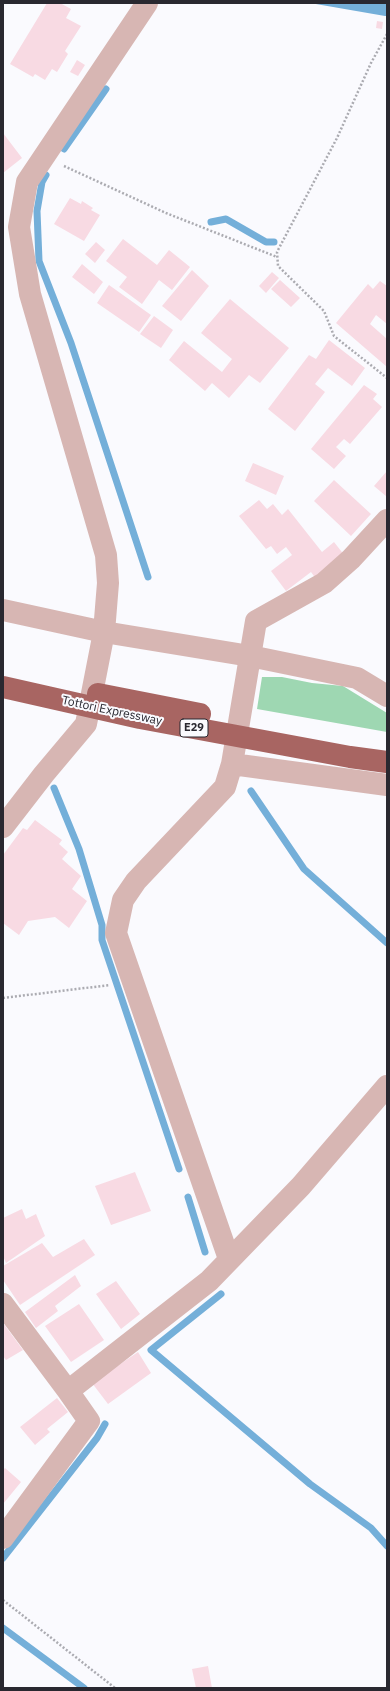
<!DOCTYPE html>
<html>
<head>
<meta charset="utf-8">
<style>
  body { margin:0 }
  #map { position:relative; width:390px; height:1691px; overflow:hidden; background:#fafafe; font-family:"IBM Plex Sans",sans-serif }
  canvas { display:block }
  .frame { position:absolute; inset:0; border:4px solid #292830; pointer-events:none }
</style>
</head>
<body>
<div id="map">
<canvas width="390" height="1691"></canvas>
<div class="frame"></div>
</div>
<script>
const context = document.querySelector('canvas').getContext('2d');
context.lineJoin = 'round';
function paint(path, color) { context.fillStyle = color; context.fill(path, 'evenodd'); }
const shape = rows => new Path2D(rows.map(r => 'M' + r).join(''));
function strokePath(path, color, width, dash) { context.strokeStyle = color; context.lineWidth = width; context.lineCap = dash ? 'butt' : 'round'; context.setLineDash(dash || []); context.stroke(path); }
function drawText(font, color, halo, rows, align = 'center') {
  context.font = font + ' "IBM Plex Sans",sans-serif'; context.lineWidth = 4; context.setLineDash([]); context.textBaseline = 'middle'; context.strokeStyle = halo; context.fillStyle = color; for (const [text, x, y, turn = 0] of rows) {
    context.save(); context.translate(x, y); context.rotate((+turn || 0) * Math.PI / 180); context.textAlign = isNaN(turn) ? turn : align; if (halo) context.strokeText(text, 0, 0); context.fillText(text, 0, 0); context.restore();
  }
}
paint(shape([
  [262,677,282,677,312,683,343,686,387,713,387,732,257,709]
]), '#9ed7b2');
paint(shape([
  [310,3,387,3,387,16,385,16]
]), '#74afd9');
strokePath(shape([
  [64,149,106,89],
  [46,175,42,182,37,211,39,261,71,343,148,577],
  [211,222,226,219,266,242,274,242],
  [54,788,79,849,102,925,102,940,179,1169],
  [251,791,304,869,387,943],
  [188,1197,205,1252],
  [221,1294,151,1350,310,1484,371,1528,387,1546],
  [3,1558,97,1438,105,1424],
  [3,1628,84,1688]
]), '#74afd9', 7);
paint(shape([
  [47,3,60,3,71,9,66,18,81,26,65,51,68,54,57,72,52,69,45,80,35,74,33,77,10,64],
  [377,21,383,22,382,29,376,28],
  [77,60,85,65,78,76,70,72],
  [3,133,22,158,3,173],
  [70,198,81,204,82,201,93,208,91,210,100,215,84,241,54,224],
  [123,239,157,265,169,250,190,267,172,290,159,280,142,304,119,287,127,277,106,261],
  [96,242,105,250,95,263,85,254],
  [82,264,103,282,94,294,72,277],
  [192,270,209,286,181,321,162,306],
  [272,272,279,278,266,293,259,286],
  [280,280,300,298,291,307,271,289],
  [380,281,387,286,387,324,376,315,370,324,387,339,387,367,336,323,368,284,373,289],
  [109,285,151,315,139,332,97,303],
  [230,299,289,348,260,383,249,375,229,398,212,383,205,391,169,360,184,341,222,372,232,359,201,333],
  [154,316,173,330,161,348,140,334],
  [329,340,365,368,352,386,328,368,315,384,325,392,295,431,268,409,309,355,316,359],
  [364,385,377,394,373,399,382,407,350,444,344,439,336,447,346,456,334,469,311,449],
  [253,463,284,476,276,495,245,481],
  [387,471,387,497,374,486],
  [334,480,371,514,351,536,314,501],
  [259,500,267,509,273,504,282,515,288,509,322,552,334,542,345,556,316,579,311,572,286,591,271,571,292,555,286,547,277,554,271,546,266,549,239,516],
  [35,820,62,840,59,844,68,852,62,859,81,876,72,889,87,901,69,928,55,917,28,921,19,935,3,923,3,855,23,828,27,830],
  [135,1172,151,1211,111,1225,95,1186],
  [22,1209,26,1219,36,1214,45,1236,6,1263,3,1256,3,1218],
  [84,1239,95,1255,20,1305,3,1280,3,1266,42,1243,53,1257],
  [75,1275,81,1286,55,1306,58,1311,36,1328,25,1312],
  [116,1281,140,1314,121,1329,96,1294],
  [79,1304,104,1340,71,1362,45,1326],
  [3,1323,23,1350,6,1360,3,1356],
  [138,1352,151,1373,108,1404,92,1383],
  [57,1398,68,1412,47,1429,50,1432,35,1445,20,1427],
  [5,1468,21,1482,3,1504,3,1470],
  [208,1666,212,1688,196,1688,192,1669]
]), '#f8dae3');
strokePath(shape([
  [387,34,371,63,337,138,277,252,278,266,324,311,334,336,387,378],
  [64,166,166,213,277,257],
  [3,998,110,985],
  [3,1600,115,1688]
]), '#ababb1', 2.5, [2, 2]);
strokePath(shape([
  [3,610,104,632,250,656,357,678,387,696],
  [232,764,387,785],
  [3,827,44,774,86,724,104,632,108,583,106,555,30,294,19,227,27,182,147,3],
  [229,1259,116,933,123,900,136,881,225,787,232,764,256,621,324,583,351,559,387,520],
  [3,1304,68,1391,89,1421,3,1538],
  [68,1391,209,1281,301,1186,387,1086]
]), '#d7b6b3', 22);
strokePath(shape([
  [3,687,140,718,350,757,387,762],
  [98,694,200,714]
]), '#a86562', 22);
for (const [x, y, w] of [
  [194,728,28]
]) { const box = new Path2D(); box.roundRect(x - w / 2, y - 9, w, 18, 3); context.fillStyle = '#fafafe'; context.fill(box); strokePath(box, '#292830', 1); }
drawText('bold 11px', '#292830', null, [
  ["E29",194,728]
]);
drawText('12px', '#292830', '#fafafe', [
  ["Tottori Expressway",112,711,12]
]);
</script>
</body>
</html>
